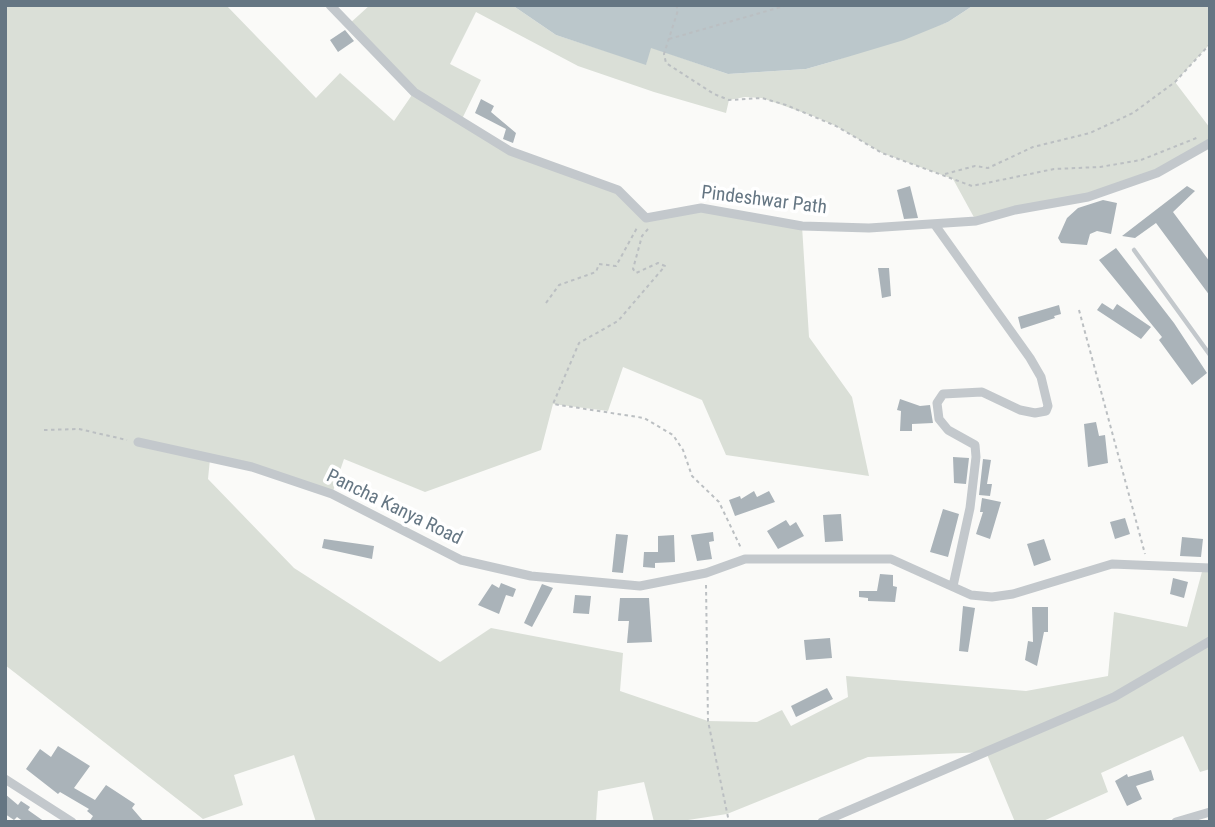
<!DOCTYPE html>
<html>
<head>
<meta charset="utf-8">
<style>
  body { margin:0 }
  #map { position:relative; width:1215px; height:827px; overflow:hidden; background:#fafaf8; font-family:"Roboto Condensed",sans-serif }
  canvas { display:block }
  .frame { position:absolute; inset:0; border:7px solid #657683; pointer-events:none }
</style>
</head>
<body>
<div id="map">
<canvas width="1215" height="827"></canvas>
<div class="frame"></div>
</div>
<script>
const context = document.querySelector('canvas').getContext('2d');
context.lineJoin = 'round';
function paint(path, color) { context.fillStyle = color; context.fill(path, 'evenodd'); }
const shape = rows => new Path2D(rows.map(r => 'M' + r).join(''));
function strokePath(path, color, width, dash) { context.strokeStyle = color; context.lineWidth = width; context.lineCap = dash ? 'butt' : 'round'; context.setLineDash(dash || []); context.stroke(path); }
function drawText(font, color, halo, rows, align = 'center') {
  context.font = font + ' "Roboto Condensed",sans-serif'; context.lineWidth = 7; context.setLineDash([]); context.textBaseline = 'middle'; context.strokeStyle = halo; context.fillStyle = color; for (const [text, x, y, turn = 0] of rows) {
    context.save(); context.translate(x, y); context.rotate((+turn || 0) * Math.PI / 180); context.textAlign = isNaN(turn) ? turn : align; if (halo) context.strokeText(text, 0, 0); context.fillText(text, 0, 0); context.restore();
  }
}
paint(shape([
  [5,5,226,5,316,98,340,73,394,121,414,92,348,25,370,5,512,5,556,35,646,64,650,47,728,74,806,69,834,61,948,22,974,5,1210,5,1210,44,1175,82,1210,128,1210,143,1182,160,1088,197,976,221,953,179,882,153,836,126,813,116,762,98,745,97,729,100,726,113,654,92,578,66,476,12,450,64,481,80,461,121,510,151,618,190,646,218,701,208,802,226,809,337,852,397,869,476,726,455,702,400,623,367,608,411,553,404,541,450,425,492,344,459,332,494,210,459,208,479,294,568,440,662,491,628,623,653,620,691,708,721,757,722,782,710,791,726,848,697,846,676,1026,691,1108,676,1114,612,1187,627,1203,568,1210,568,1210,769,1200,772,1183,736,1101,773,1108,792,1041,822,1015,822,986,752,868,757,727,814,675,822,654,822,644,782,598,791,596,822,316,822,294,755,234,775,243,805,203,819,5,665]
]), '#dadfd7');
paint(shape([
  [512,5,974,5,948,22,904,40,834,61,806,69,728,74,651,48,646,65,556,35]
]), '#bbc7cb');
paint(shape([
  [345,30,354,41,338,52,330,40],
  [481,99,494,106,491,112,516,133,513,143,503,139,506,129,475,113],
  [910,186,918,218,904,219,897,190],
  [1187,186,1195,191,1173,212,1210,262,1210,296,1156,223,1135,238,1122,236],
  [1103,200,1117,203,1111,234,1097,231,1090,234,1087,245,1061,243,1058,238,1067,218,1078,208],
  [1116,248,1174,323,1207,373,1192,385,1159,340,1162,337,1099,260],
  [878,268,889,268,891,296,882,298],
  [1102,303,1113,310,1117,304,1151,327,1141,339,1097,310],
  [1059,305,1061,314,1054,316,1055,318,1021,329,1018,317],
  [900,399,920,406,930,405,933,423,912,424,912,431,900,431,901,411,897,410],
  [1096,422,1099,436,1105,435,1108,463,1088,467,1084,424],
  [953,457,969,458,966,484,954,483],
  [983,459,991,460,987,484,992,484,990,496,979,495],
  [754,491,757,497,769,491,775,502,735,516,729,500,740,496,741,499],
  [982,498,1001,502,990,539,976,534,983,512,980,512],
  [943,509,959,514,948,557,930,552],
  [841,514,843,541,825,542,823,515],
  [1125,518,1130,534,1115,539,1110,522],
  [786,520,790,526,796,522,804,536,778,549,767,531],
  [713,532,714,541,709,542,712,559,697,561,691,535],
  [616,534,628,535,623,573,612,572],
  [674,535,675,562,655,563,655,568,643,567,644,552,658,552,658,536],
  [1182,537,1203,539,1201,557,1180,556],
  [324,539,374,546,372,559,322,548],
  [1044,539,1051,560,1034,566,1027,544],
  [880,574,893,575,893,586,897,587,895,602,868,601,868,598,859,597,859,591,877,591],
  [1173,578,1188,582,1184,598,1170,594],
  [501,583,516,589,513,597,506,595,499,614,478,605,492,584,499,588],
  [542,584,553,588,532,627,524,623],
  [575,595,591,596,589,614,573,613],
  [620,598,649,598,652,642,627,643,629,621,618,621],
  [963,606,975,608,968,652,959,651],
  [1032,607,1048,607,1048,632,1044,632,1037,666,1025,660,1028,641,1033,642],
  [830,638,832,658,806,660,804,640],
  [827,688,833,699,796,717,791,706],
  [58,746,90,766,74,788,95,800,106,785,135,804,132,808,144,822,89,822,93,816,87,811,89,809,60,792,58,794,26,769,40,749,51,757],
  [1151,770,1154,780,1136,786,1142,799,1127,806,1115,781,1127,774,1128,777],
  [5,794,18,805,21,801,30,807,28,810,45,822,24,822,17,817,14,820,5,814]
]), '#aab3b9');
strokePath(shape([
  [676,5,678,10,664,54,666,63,714,94,729,100,762,98,786,105,836,126,882,153,972,186,1054,169,1100,167,1141,160,1199,137],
  [669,39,788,5],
  [945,174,975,166,988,168,1033,147,1090,133,1133,113,1175,82,1210,44],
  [648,229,642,236,633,269,636,273,658,263,665,266,618,321,579,343,553,404,644,418,673,435,683,450,692,476,719,502,741,548],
  [546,303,559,285,596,272,599,264,616,266,638,226],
  [1079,310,1145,554],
  [44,430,79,429,127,440],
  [706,585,708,721,729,822]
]), '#bbbfc2', 2, [3.5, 3.5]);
strokePath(shape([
  [1134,250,1210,355]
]), '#c3c8cc', 4.5);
strokePath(shape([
  [330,5,414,92,510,151,618,190,646,218,701,208,802,226,869,228,976,221,1015,210,1088,197,1157,173,1210,143],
  [935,225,1030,358,1041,377,1048,406,1046,411,1035,413,1020,410,982,392,943,394,937,403,939,419,948,430,975,445,976,457,970,508,953,586],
  [138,442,252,467,332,494,461,560,531,576,640,586,706,573,745,559,891,559,971,595,992,597,1013,594,1112,564,1210,568],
  [5,779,72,822],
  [822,822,1114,697,1210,641],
  [1176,822,1210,812]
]), '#c3c8cc', 9);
drawText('19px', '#657683', '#fff', [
  ["Pindeshwar Path",764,201,7],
  ["Pancha Kanya Road",394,508,26]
]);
</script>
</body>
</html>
